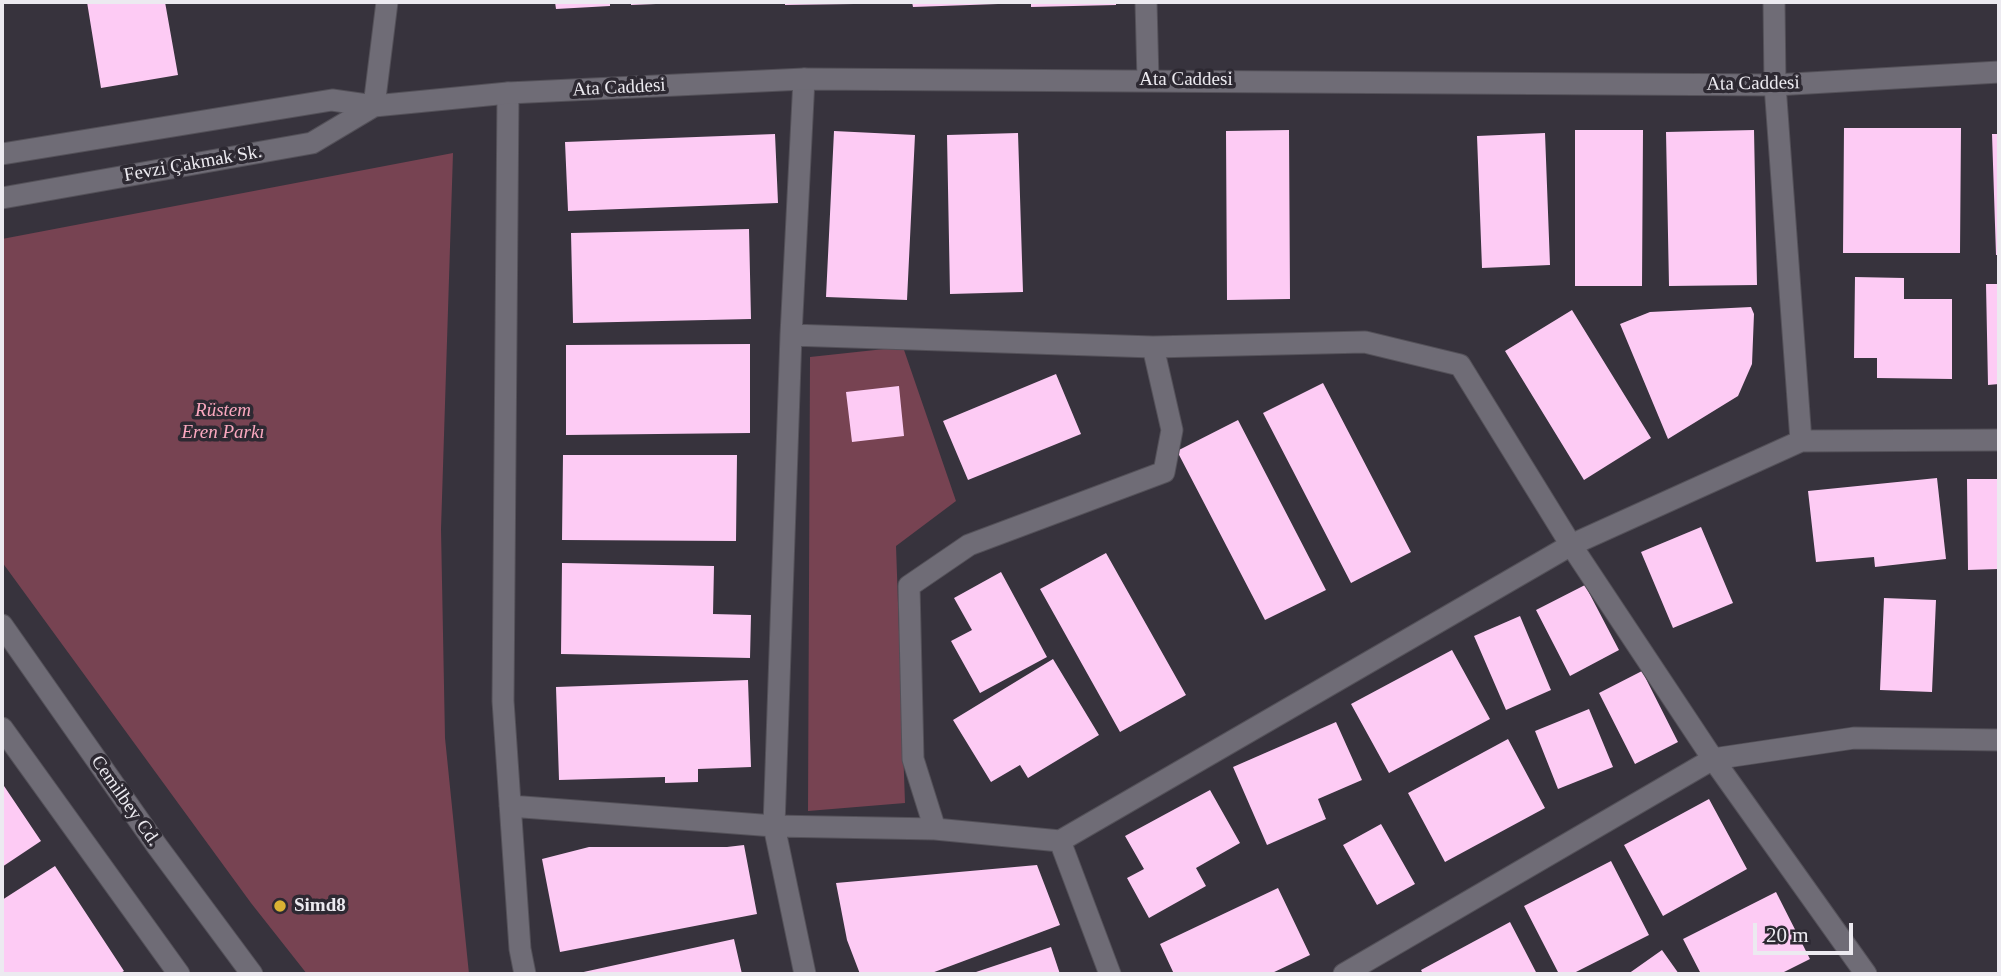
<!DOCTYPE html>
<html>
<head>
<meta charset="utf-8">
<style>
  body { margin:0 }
  #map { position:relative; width:2001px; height:976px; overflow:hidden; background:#37333d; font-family:Georgia,serif }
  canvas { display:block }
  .frame { position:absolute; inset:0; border:4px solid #eceaf0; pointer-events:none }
  .scale { position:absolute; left:1753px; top:923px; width:100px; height:32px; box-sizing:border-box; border:4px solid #eceaf0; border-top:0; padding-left:9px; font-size:21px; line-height:24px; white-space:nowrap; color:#eceaf0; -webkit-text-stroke:5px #2d2932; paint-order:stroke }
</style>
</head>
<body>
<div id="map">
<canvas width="2001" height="976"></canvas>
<div class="frame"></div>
<div class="scale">20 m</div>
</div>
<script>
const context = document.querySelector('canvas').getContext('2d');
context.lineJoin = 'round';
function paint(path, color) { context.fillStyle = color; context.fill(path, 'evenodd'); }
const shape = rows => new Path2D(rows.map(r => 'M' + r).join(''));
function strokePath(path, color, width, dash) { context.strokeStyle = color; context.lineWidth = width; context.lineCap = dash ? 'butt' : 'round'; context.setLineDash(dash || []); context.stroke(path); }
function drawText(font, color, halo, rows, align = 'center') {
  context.font = font + ' Georgia,serif'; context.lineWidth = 7; context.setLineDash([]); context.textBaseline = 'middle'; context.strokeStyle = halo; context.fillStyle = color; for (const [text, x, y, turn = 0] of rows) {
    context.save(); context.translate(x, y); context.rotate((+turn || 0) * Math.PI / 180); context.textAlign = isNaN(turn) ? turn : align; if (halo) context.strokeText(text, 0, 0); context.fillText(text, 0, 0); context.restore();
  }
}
paint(shape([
  [453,153,441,529,445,738,469,974,307,974,251,903,2,562,2,239],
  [903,347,956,501,896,546,905,803,808,811,810,357]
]), '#774352');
paint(shape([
  [87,2,165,2,178,75,101,88],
  [555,2,610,2,610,6,556,9],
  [631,2,656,2,656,4,631,5],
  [785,2,854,2,854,4,785,5],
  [912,2,998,2,998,4,913,7],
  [1031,2,1116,2,1116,5,1031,7],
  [1844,128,1961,128,1960,253,1843,253],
  [1289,130,1290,299,1227,300,1226,131],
  [1575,130,1643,130,1642,286,1575,286],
  [1754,130,1757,285,1669,286,1666,132],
  [834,131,915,135,907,300,826,297],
  [1018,133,1023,292,950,294,947,135],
  [1545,133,1550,265,1482,268,1477,136],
  [775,134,778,203,568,211,565,142],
  [1992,134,1999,134,1999,255,1996,255],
  [749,229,751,319,573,323,571,233],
  [1855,277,1904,278,1904,299,1952,299,1952,379,1877,378,1877,358,1854,358],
  [1986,284,1999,284,1999,384,1988,385],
  [1751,307,1754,314,1752,364,1738,396,1668,439,1620,324,1650,312],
  [1572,310,1651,438,1584,480,1505,351],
  [750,344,750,433,566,435,566,345],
  [1056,374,1081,434,968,480,943,421],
  [1323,383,1411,552,1351,583,1263,413],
  [899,386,904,436,852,442,846,392],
  [1238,420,1326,590,1265,620,1177,451],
  [563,455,737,455,736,541,562,540],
  [1937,478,1946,559,1875,567,1874,557,1816,562,1808,491],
  [1967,479,1999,479,1999,569,1968,570],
  [1701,527,1733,603,1673,628,1641,552],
  [1106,553,1186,695,1120,732,1040,589],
  [562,563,714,566,713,614,751,615,750,658,561,654],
  [1001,572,1047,657,980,693,951,641,972,630,954,598],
  [1585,585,1619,650,1570,676,1536,610],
  [1884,598,1936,600,1932,692,1880,690],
  [1520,616,1551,690,1506,710,1474,636],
  [1452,650,1490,719,1389,773,1351,704],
  [1053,659,1099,735,1028,778,1020,765,991,782,953,720],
  [1642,671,1678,742,1635,764,1599,693],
  [748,680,751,767,698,769,698,782,665,783,665,777,559,780,556,687],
  [1589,709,1613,767,1558,789,1535,731],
  [1336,722,1362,780,1318,799,1326,819,1267,845,1233,767],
  [1508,739,1545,808,1445,862,1408,793],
  [2,783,41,841,2,867],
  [1210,790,1240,843,1196,868,1206,886,1149,918,1127,878,1144,869,1125,836],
  [1709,799,1747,869,1663,916,1624,845],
  [1381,824,1415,884,1377,905,1343,845],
  [744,845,757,914,560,952,542,859,589,847,727,847],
  [1611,861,1649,935,1572,974,1559,974,1524,906],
  [1037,865,1060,925,929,974,860,974,847,940,836,883],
  [55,866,124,971,119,974,2,974,2,900],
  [1278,888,1310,955,1270,974,1174,974,1160,944],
  [1776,892,1810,959,1780,974,1701,974,1683,939],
  [1510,922,1537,974,1423,974,1421,970],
  [734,939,742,974,579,974,579,973],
  [1051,947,1060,974,970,974],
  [1662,950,1679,974,1628,974]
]), '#fdcbf4');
const street = shape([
  [1146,2,1148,80],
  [1774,2,1775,85,1801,441],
  [804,79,791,335,774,826,805,974],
  [508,93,503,701,520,949,525,974],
  [791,335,1153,347,1365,342,1460,365,1571,545,1713,759,1866,974],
  [510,806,774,826,935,829,1060,841,1571,545,1801,441,1999,440],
  [935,829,913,759,909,586,969,545,1164,472,1172,430,1153,347],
  [1060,841,1110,974],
  [1344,974,1713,759,1854,738,1999,740]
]);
const secondary = shape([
  [374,106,387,2],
  [2,154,332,100,374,106,508,93,804,79,1775,85,1999,72],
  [2,198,312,143,374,106],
  [2,625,157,846,252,974],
  [2,728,179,974]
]);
strokePath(street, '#545159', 23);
strokePath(secondary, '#545159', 23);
strokePath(street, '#6f6c76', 21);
strokePath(secondary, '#6f6c76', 21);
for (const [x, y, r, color] of [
  [280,906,7,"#dbb233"]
]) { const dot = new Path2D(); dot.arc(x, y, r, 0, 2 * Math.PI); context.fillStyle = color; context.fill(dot); strokePath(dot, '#2d2932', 2.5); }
drawText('19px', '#eceaf0', '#2d2932', [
  ["Ata Caddesi",1186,80],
  ["Ata Caddesi",1753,84,-1],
  ["Ata Caddesi",619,88,-3],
  ["Fevzi Çakmak Sk.",193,164,-10],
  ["Cemilbey Cd.",125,801,55]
]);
drawText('italic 19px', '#faa8bf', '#2d2932', [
  ["Rüstem",223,411],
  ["Eren Parkı",223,433]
]);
drawText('bold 19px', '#eceaf0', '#2d2932', [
  ["Simd8",294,906]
], 'left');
</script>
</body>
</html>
